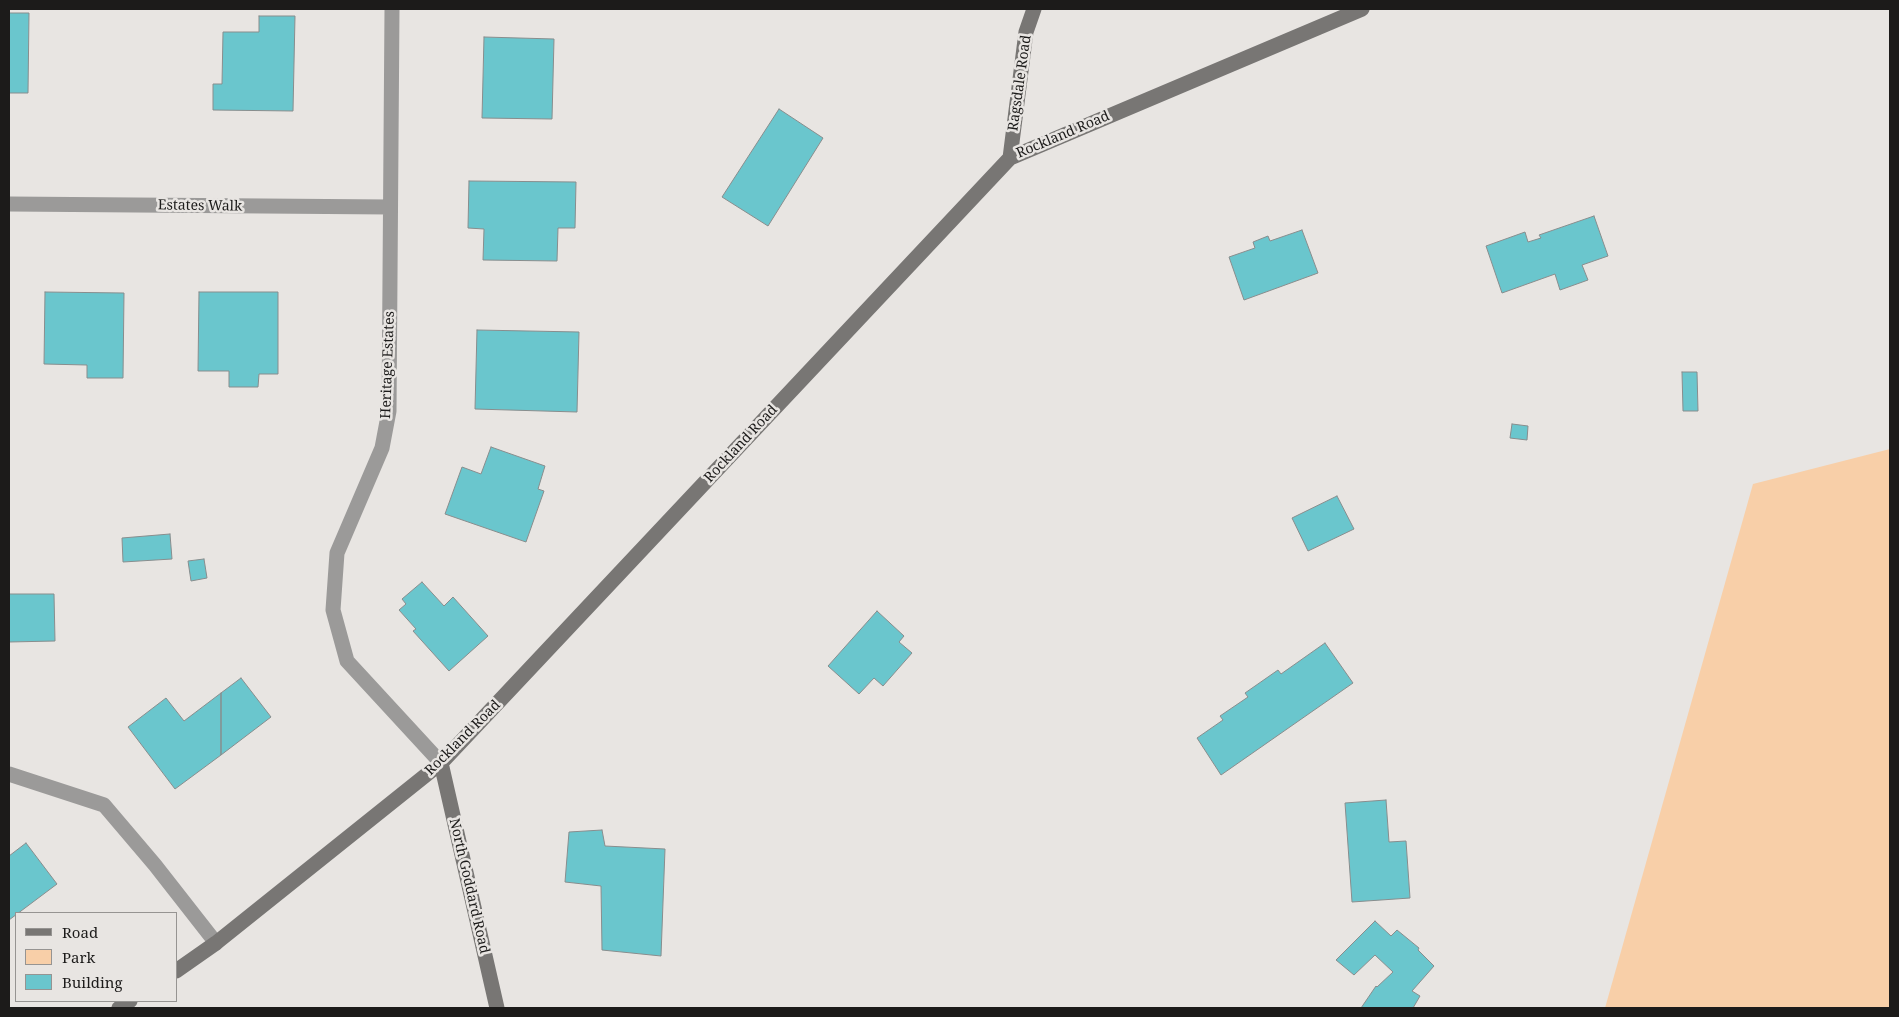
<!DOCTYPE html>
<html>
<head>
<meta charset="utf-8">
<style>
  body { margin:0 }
  #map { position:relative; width:1899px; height:1017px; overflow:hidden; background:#e8e5e2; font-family:"Noto Serif",serif }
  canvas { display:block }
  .frame { position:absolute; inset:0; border:10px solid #1c1b1a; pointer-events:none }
  .legend { position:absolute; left:15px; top:912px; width:162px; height:90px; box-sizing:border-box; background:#e8e5e2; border:1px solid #969492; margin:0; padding:6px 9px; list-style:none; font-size:15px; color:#1c1b1a }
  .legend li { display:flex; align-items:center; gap:10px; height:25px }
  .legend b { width:25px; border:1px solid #969492 }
</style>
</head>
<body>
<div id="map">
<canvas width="1899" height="1017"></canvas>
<div class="frame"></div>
<ul class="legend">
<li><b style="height:6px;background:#787674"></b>Road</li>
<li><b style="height:14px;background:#f8cfa8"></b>Park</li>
<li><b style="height:14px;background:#6ac6cd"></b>Building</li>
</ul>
</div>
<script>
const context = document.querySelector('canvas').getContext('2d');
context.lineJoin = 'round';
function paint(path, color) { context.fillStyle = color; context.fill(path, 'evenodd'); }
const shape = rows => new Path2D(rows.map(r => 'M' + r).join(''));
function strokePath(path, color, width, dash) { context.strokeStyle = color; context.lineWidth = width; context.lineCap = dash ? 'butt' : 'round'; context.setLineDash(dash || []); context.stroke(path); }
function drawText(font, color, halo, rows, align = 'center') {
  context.font = font + ' "Noto Serif",serif'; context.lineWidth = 5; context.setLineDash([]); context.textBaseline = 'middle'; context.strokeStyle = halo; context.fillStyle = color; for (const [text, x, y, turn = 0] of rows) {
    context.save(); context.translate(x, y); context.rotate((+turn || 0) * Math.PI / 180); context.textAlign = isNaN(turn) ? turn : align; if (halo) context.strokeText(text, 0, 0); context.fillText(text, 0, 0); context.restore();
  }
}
paint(shape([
  [1890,449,1890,1008,1605,1008,1753,484]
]), '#f8cfa8');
const building = shape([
  [9,13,29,13,28,93,9,93,9,13],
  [259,16,295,16,293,111,213,110,213,84,222,84,223,32,259,32,259,16],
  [484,37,554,39,552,119,482,118,484,37],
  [779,109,823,138,768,226,722,197,779,109],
  [469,181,576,182,575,228,558,228,557,261,483,260,484,229,468,228,469,181],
  [1594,216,1608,256,1582,265,1588,280,1560,290,1555,274,1502,293,1486,246,1525,232,1528,242,1541,238,1539,235,1594,216],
  [1302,230,1318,273,1244,300,1229,257,1255,248,1253,242,1268,236,1270,241,1302,230],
  [45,292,124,293,123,378,87,378,87,365,44,364,45,292],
  [199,292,278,292,278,374,259,374,258,387,229,387,229,371,198,371,199,292],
  [477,330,579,332,577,412,475,409,477,330],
  [1682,372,1697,372,1698,411,1683,411,1682,372],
  [1512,424,1528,426,1527,440,1510,438,1512,424],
  [491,447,545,466,538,489,544,491,526,542,445,514,462,467,481,474,491,447],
  [1337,496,1354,529,1308,551,1292,518,1337,496],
  [170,534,172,559,123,562,122,538,170,534],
  [204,559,207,578,191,581,188,561,204,559],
  [422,582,444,606,453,597,488,636,449,671,413,631,416,629,399,610,406,604,402,599,422,582],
  [9,594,54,594,55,641,9,642,9,594],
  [877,611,904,636,899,642,912,653,883,686,874,678,859,694,828,666,877,611],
  [1325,643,1353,683,1221,775,1197,738,1223,720,1220,716,1248,697,1245,693,1278,670,1281,674,1325,643],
  [241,678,271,717,221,755,221,693,241,678],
  [221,693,221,755,175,789,128,727,166,698,184,721,221,693],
  [1386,800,1389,842,1406,841,1410,898,1352,902,1345,803,1386,800],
  [602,830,605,846,665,849,661,956,602,950,601,886,565,882,569,832,602,830],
  [26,843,57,884,9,920,9,856,26,843],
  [1375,921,1391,936,1397,930,1419,948,1418,950,1434,966,1412,991,1420,996,1413,1008,1361,1008,1376,986,1377,987,1393,972,1375,955,1354,975,1336,960,1375,921]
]);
paint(building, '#6ac6cd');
strokePath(building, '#888d8d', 1);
strokePath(shape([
  [392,9,389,411,382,448,337,553,333,610,347,661,441,763],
  [9,204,390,207],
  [9,774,104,805,155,865,216,943]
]), '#9b9a99', 15);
strokePath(shape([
  [1010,158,1026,32,1034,9],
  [441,763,497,1008],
  [176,971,216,943,441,763,1010,158,1362,9],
  [119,1008,130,1001]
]), '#787674', 15);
drawText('14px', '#1c1b1a', '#e8e5e2', [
  ["Ragsdale Road",1020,83,-82],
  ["Rockland Road",1063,135,-23],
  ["Estates Walk",200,206,1],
  ["Heritage Estates",388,365,-88],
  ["Rockland Road",741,444,-47],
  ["Rockland Road",463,738,-45],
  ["North Goddard Road",469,886,77]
]);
</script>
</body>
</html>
